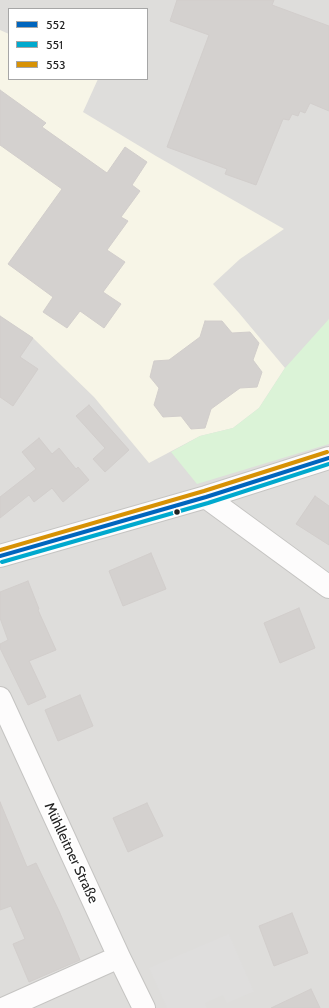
<!DOCTYPE html>
<html>
<head>
<meta charset="utf-8">
<style>
  body { margin:0 }
  #map { position:relative; width:329px; height:1008px; overflow:hidden; background:#efedea; font-family:Cabin,sans-serif }
  canvas { display:block }
  .legend { position:absolute; left:8px; top:8px; width:140px; height:72px; box-sizing:border-box; background:#fff; border:1px solid #a6a6a6; margin:0; padding:5px 7px; list-style:none; font-size:12px; color:#212121 }
  .legend li { display:flex; align-items:center; gap:8px; height:20px }
  .legend b { width:20px; border:1px solid #a6a6a6 }
</style>
</head>
<body>
<div id="map">
<canvas width="329" height="1008"></canvas>
<ul class="legend">
<li><b style="height:5px;background:#0065bd"></b>552</li>
<li><b style="height:5px;background:#00a9ce"></b>551</li>
<li><b style="height:5px;background:#d79205"></b>553</li>
</ul>
</div>
<script>
const context = document.querySelector('canvas').getContext('2d');
context.lineJoin = 'round';
function paint(path, color) { context.fillStyle = color; context.fill(path, 'evenodd'); }
const shape = rows => new Path2D(rows.map(r => 'M' + r).join(''));
function strokePath(path, color, width, dash) { context.strokeStyle = color; context.lineWidth = width; context.lineCap = dash ? 'butt' : 'round'; context.setLineDash(dash || []); context.stroke(path); }
function drawText(font, color, halo, rows, align = 'center') {
  context.font = font + ' Cabin,sans-serif'; context.lineWidth = 4; context.setLineDash([]); context.textBaseline = 'middle'; context.strokeStyle = halo; context.fillStyle = color; for (const [text, x, y, turn = 0] of rows) {
    context.save(); context.translate(x, y); context.rotate((+turn || 0) * Math.PI / 180); context.textAlign = isNaN(turn) ? turn : align; if (halo) context.strokeText(text, 0, 0); context.fillText(text, 0, 0); context.restore();
  }
}
paint(shape([
  [0,0,329,0,329,1008,0,1008],
  [9,9,147,9,147,79,9,79]
]), '#dedddb');
paint(shape([
  [0,30,9,34,9,79,98,79,83,112,156,156,284,229,240,259,213,284,239,313,285,368,259,408,233,428,200,436,149,463,94,397,33,338,0,316]
]), '#f7f5e7');
paint(shape([
  [329,319,329,444,197,484,171,452,200,436,233,428,259,408,285,368]
]), '#dbf3d7');
paint(shape([
  [229,934,254,992,250,993,227,1003,223,995,205,1003,207,1008,167,1008,149,968]
]), '#dfdedd');
const building = shape([
  [177,0,274,0,272,5,329,26,329,111,310,103,305,113,300,111,298,116,292,114,289,120,283,119,256,185,225,174,227,169,167,147,209,35,170,21,177,0],
  [0,90,46,123,42,127,107,173,125,147,147,162,132,185,140,191,121,217,128,221,107,250,125,262,103,292,121,304,104,328,80,311,67,328,43,312,53,297,8,264,62,189,0,145,0,90],
  [0,316,33,338,20,357,38,369,13,406,0,397,0,316],
  [205,321,222,321,232,333,250,332,259,343,253,360,262,372,257,387,240,388,211,409,205,428,191,429,181,416,163,417,154,405,159,388,150,377,154,361,169,360,200,337,205,321],
  [89,405,129,450,105,472,93,459,105,448,76,416,89,405],
  [39,438,52,454,59,448,76,469,78,467,89,480,63,502,52,488,34,502,29,495,0,518,0,497,36,469,22,452,39,438],
  [315,496,329,506,329,545,296,524,315,496],
  [151,553,166,589,123,606,109,571,151,553],
  [28,581,39,609,38,610,56,650,29,661,46,697,28,705,0,648,0,644,8,640,0,618,0,592,28,581],
  [299,608,315,648,280,663,264,623,299,608],
  [80,695,93,726,58,741,45,710,80,695],
  [0,802,27,867,36,863,59,911,80,960,29,982,13,944,25,939,11,906,0,910,0,802],
  [147,803,163,836,128,852,113,818,147,803],
  [292,913,308,953,274,966,259,926,292,913],
  [311,989,320,1008,271,1008,311,989]
]);
paint(building, '#d4d1cf');
strokePath(building, '#d2cecc', 1);
const minor = shape([
  [206,497,329,587],
  [0,556,206,497,329,458],
  [0,698,119,957,144,1008],
  [5,1008,119,957]
]);
strokePath(minor, '#c5c4c2', 24);
strokePath(minor, '#fdfcfc', 22);
strokePath(shape([
  [0,556,206,497,329,458]
]), '#0065bd', 4);
strokePath(shape([
  [2,562,208,503,329,464]
]), '#00a9ce', 4);
strokePath(shape([
  [0,550,204,491,327,452]
]), '#d79205', 4);
for (const [x, y, r, color] of [
  [177,512,3.5,"#212121"]
]) { const dot = new Path2D(); dot.arc(x, y, r, 0, 2 * Math.PI); context.fillStyle = color; context.fill(dot); strokePath(dot, '#fff', 1.5); }
drawText('14px', '#212121', '#fff', [
  ["Mühlleitner Straße",71,853,65]
]);
</script>
</body>
</html>
